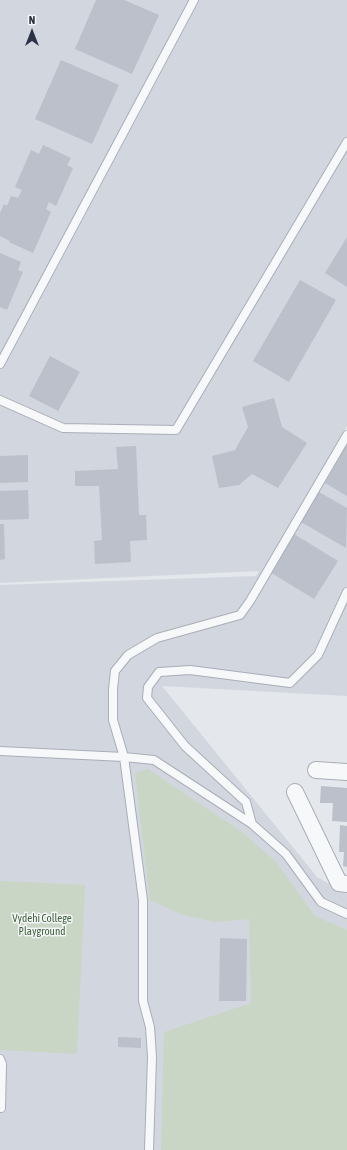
<!DOCTYPE html>
<html>
<head>
<meta charset="utf-8">
<style>
  body { margin:0 }
  #map { position:relative; width:347px; height:1150px; overflow:hidden; background:#e4e7ec; font-family:"Asap Condensed",sans-serif }
  canvas { display:block }
  .north { position:absolute; left:12px; top:12px; width:40px; height:40px; -webkit-text-stroke:3px #f4f6f9; paint-order:stroke; rotate:0deg; font-size:11px; font-weight:700; line-height:16px; text-align:center; color:#2b3445 }
  .north::after { content:''; display:block; margin:auto; width:14px; height:18px; background:#2b3445; clip-path:polygon(50% 0,100% 100%,50% 72%,0 100%) }
</style>
</head>
<body>
<div id="map">
<canvas width="347" height="1150"></canvas>
<div class="north">N</div>
</div>
<script>
const context = document.querySelector('canvas').getContext('2d');
context.lineJoin = 'round';
function paint(path, color) { context.fillStyle = color; context.fill(path, 'evenodd'); }
const shape = rows => new Path2D(rows.map(r => 'M' + r).join(''));
function strokePath(path, color, width, dash) { context.strokeStyle = color; context.lineWidth = width; context.lineCap = dash ? 'butt' : 'round'; context.setLineDash(dash || []); context.stroke(path); }
function drawText(font, color, halo, rows, align = 'center') {
  context.font = font + ' "Asap Condensed",sans-serif'; context.lineWidth = 3; context.setLineDash([]); context.textBaseline = 'middle'; context.strokeStyle = halo; context.fillStyle = color; for (const [text, x, y, turn = 0] of rows) {
    context.save(); context.translate(x, y); context.rotate((+turn || 0) * Math.PI / 180); context.textAlign = isNaN(turn) ? turn : align; if (halo) context.strokeText(text, 0, 0); context.fillText(text, 0, 0); context.restore();
  }
}
paint(shape([
  [0,0,347,0,347,426,289,527,347,437,347,696,162,686,317,877,347,894,347,1150,0,1150,0,585,256,576,259,571,0,583]
]), '#d2d6de');
paint(shape([
  [148,769,242,832,277,863,315,916,347,930,347,1150,161,1150,164,1032,251,1003,249,919,216,922,183,915,150,900,135,773],
  [0,881,85,885,77,1054,0,1050]
]), '#c9d6c5');
paint(shape([
  [96,0,124,0,159,15,132,74,75,49],
  [61,60,119,85,92,144,35,119],
  [43,145,71,158,67,165,73,168,56,206,49,202,46,209,51,212,33,253,9,242,10,241,0,236,0,213,4,204,7,206,11,196,18,198,22,190,15,187,31,150,39,154],
  [347,237,347,287,325,273],
  [0,253,21,262,18,270,23,272,7,310,0,307],
  [300,280,336,300,289,382,253,361],
  [50,356,80,372,58,411,29,396],
  [274,398,282,427,307,443,278,488,252,474,239,485,219,488,212,456,235,450,248,427,242,407],
  [347,439,347,496,325,483,341,455,338,453],
  [136,446,139,515,146,515,147,540,130,541,131,562,95,564,94,541,102,540,99,486,75,486,75,471,118,469,116,447],
  [28,455,28,482,0,483,0,456],
  [28,490,29,519,0,520,0,491],
  [319,492,347,508,346,548,301,522],
  [0,524,4,524,5,559,0,560],
  [294,534,338,561,314,599,270,572],
  [321,786,347,788,347,822,332,821,333,803,320,803],
  [340,825,347,826,347,867,343,866,344,852,339,852],
  [220,938,247,939,246,1001,219,1001],
  [118,1037,141,1038,141,1048,118,1047]
]), '#bbc0ca');
const lane = shape([
  [0,364,194,0],
  [0,400,63,428,176,430,347,142],
  [347,592,318,655,290,683,190,670,159,672,148,687,147,698,185,746,246,802,252,824,286,854,321,902,347,914],
  [0,751,124,757,154,760,252,824],
  [0,1059,2,1064,1,1108],
  [149,1150,152,1057,150,1027,143,1001,143,900,124,757,113,720,113,689,115,671,128,655,157,638,240,615,250,601,347,435]
]);
const street = shape([
  [316,770,347,772],
  [295,792,339,883,347,884]
]);
strokePath(lane, '#a9aeb7', 10);
strokePath(street, '#a9aeb7', 18);
strokePath(lane, '#f7f8fa', 8);
strokePath(street, '#f7f8fa', 16);
drawText('11px', '#3f6138', '#f4f6f9', [
  ["Vydehi College",42,919],
  ["Playground",42,932]
]);
</script>
</body>
</html>
